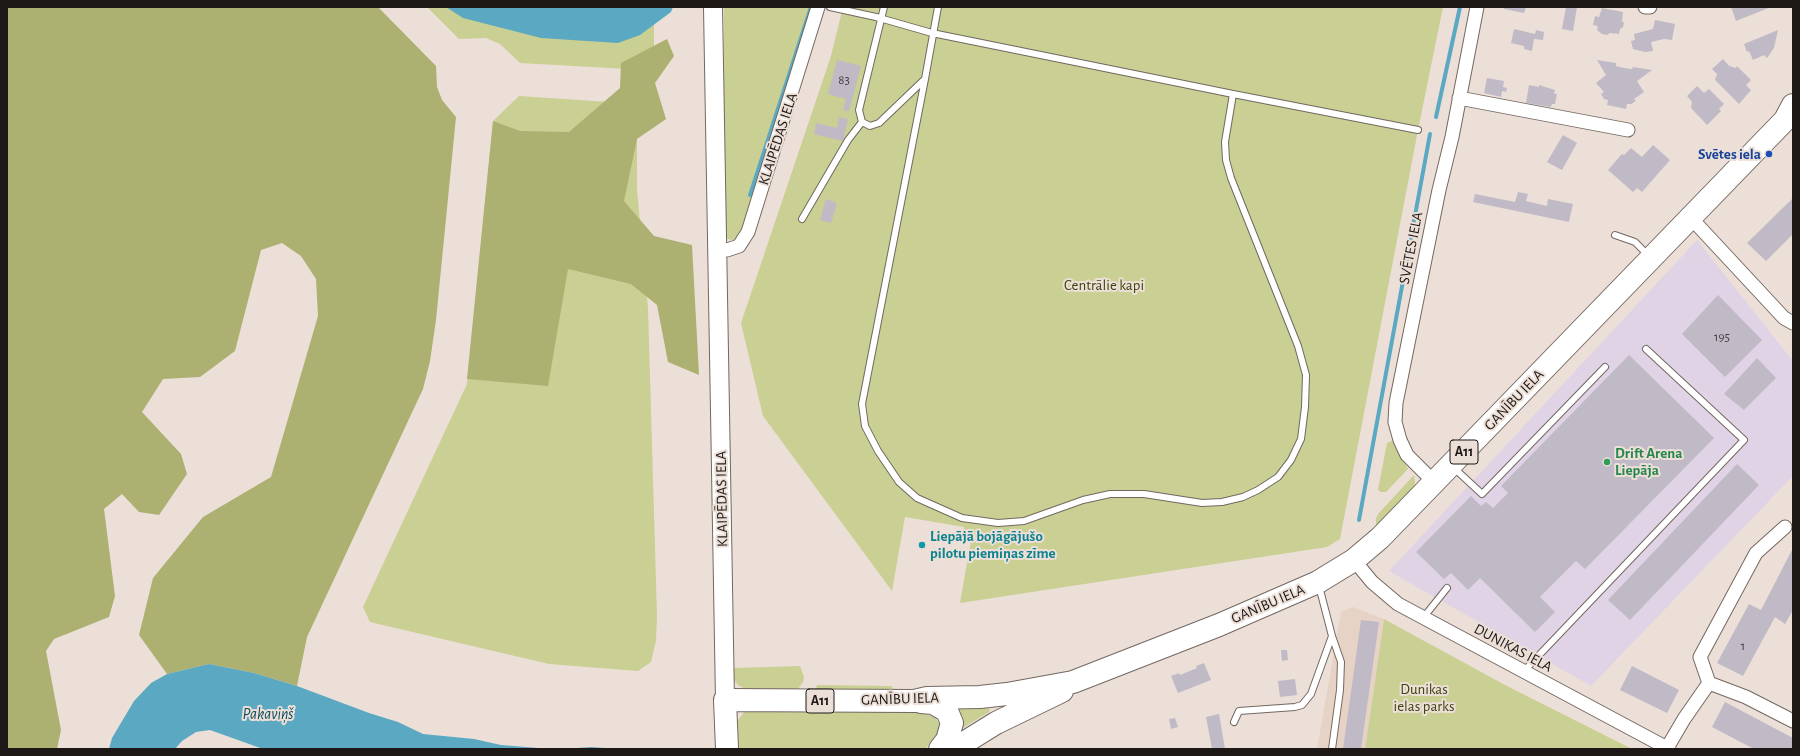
<!DOCTYPE html>
<html>
<head>
<meta charset="utf-8">
<style>
  body { margin:0 }
  #map { position:relative; width:1800px; height:756px; overflow:hidden; background:#ecdfd7; font-family:"Alegreya Sans",sans-serif }
  canvas { display:block }
  .frame { position:absolute; inset:0; border:8px solid #1d1816; pointer-events:none }
</style>
</head>
<body>
<div id="map">
<canvas width="1800" height="756"></canvas>
<div class="frame"></div>
</div>
<script>
const context = document.querySelector('canvas').getContext('2d');
context.lineJoin = 'round';
function paint(path, color) { context.fillStyle = color; context.fill(path, 'evenodd'); }
const shape = rows => new Path2D(rows.map(r => 'M' + r).join(''));
function strokePath(path, color, width, dash) { context.strokeStyle = color; context.lineWidth = width; context.lineCap = dash ? 'butt' : 'round'; context.setLineDash(dash || []); context.stroke(path); }
function drawText(font, color, halo, rows, align = 'center') {
  context.font = font + ' "Alegreya Sans",sans-serif'; context.lineWidth = 4; context.setLineDash([]); context.textBaseline = 'middle'; context.strokeStyle = halo; context.fillStyle = color; for (const [text, x, y, turn = 0] of rows) {
    context.save(); context.translate(x, y); context.rotate((+turn || 0) * Math.PI / 180); context.textAlign = isNaN(turn) ? turn : align; if (halo) context.strokeText(text, 0, 0); context.fillText(text, 0, 0); context.restore();
  }
}
paint(shape([
  [1697,240,1793,361,1793,476,1591,686,1389,571]
]), '#e0d3e6');
paint(shape([
  [1353,607,1384,619,1365,749,1317,749,1341,612]
]), '#e6d3c6');
paint(shape([
  [427,7,654,7,654,57,646,70,520,63,500,44,486,38,459,39],
  [724,7,816,7,742,233,738,240,731,240,726,238,724,231],
  [843,7,1443,7,1418,130,1340,539,1327,547,960,603,971,540,962,538,964,527,905,517,892,591,763,416,741,323,831,56],
  [519,96,624,103,637,115,637,190,648,308,657,616,656,641,651,662,638,671,549,664,370,622,363,607,467,384,493,121],
  [1394,440,1408,469,1386,492,1381,492,1378,490,1387,443],
  [1414,475,1415,484,1414,490,1376,530,1376,518,1379,513],
  [1384,619,1505,685,1632,749,1365,749],
  [800,666,804,677,803,682,798,689,790,692,751,692,738,685,734,680,733,674,734,668],
  [817,685,892,686,893,690,815,691],
  [986,708,990,709,989,712,961,729,952,709],
  [752,709,915,709,935,718,941,725,938,735,925,749,735,749,735,724,744,712]
]), '#cacf93');
paint(shape([
  [7,7,378,7,436,66,437,87,442,100,456,117,436,320,430,361,423,389,307,637,297,686,254,673,209,664,167,674,139,635,153,578,203,517,271,477,318,316,316,279,301,256,282,243,261,250,235,351,200,377,163,379,142,412,181,454,187,474,159,515,139,512,122,494,104,509,115,596,109,617,54,639,46,651,61,730,57,749,7,749],
  [667,39,674,56,655,83,666,119,637,139,624,201,654,236,692,245,699,375,668,362,657,305,631,284,568,269,548,386,467,379,493,121,520,131,569,132,620,88,621,63]
]), '#acb070');
paint(shape([
  [446,7,673,7,671,12,640,35,618,43,541,38,463,18],
  [209,664,254,673,297,686,369,713,398,722,423,734,474,739,501,745,551,749,263,749,210,730,196,732,182,741,175,749,109,749,112,738,134,701,151,683,167,674],
  [591,747,619,749,563,749]
]), '#5ba8c2');
strokePath(shape([
  [1436,117,1460,7],
  [750,195,811,7],
  [1359,520,1430,134]
]), '#5ba8c2', 4);
paint(shape([
  [1504,7,1526,7,1524,13,1504,9],
  [1566,7,1577,7,1573,31,1562,29],
  [1731,7,1771,7,1736,21],
  [1602,8,1623,12,1622,21,1624,23,1623,27,1620,29,1619,34,1610,33,1607,35,1602,34,1597,30,1598,26,1593,25,1595,16,1599,17],
  [1655,20,1675,24,1672,40,1664,39,1651,42,1653,51,1645,52,1633,49,1631,41,1635,40,1634,34,1653,29],
  [1514,29,1535,34,1536,30,1544,32,1543,40,1534,39,1532,51,1524,49,1524,46,1511,43],
  [1778,30,1774,48,1767,58,1764,55,1753,60,1749,51,1747,52,1744,44],
  [1723,59,1729,66,1736,68,1737,66,1751,80,1746,85,1751,90,1739,104,1715,80,1717,74,1712,69],
  [837,60,861,66,849,111,843,110,846,99,828,94],
  [1597,60,1616,63,1616,66,1624,68,1632,69,1633,67,1652,70,1637,81,1644,92,1634,99,1636,101,1631,104,1627,104,1626,109,1607,105,1608,100,1604,99,1601,94,1604,92,1596,83,1606,75],
  [1487,78,1504,81,1503,87,1507,88,1506,92,1502,91,1501,97,1484,93],
  [1529,85,1539,87,1539,85,1555,90,1554,94,1557,94,1555,104,1552,104,1551,107,1526,103],
  [1697,86,1704,93,1709,89,1724,104,1719,109,1721,111,1707,125,1691,108,1692,102,1687,96],
  [839,117,848,119,843,141,814,134,816,123,837,128],
  [1563,135,1577,143,1562,170,1547,162],
  [1653,145,1670,160,1642,192,1637,188,1633,192,1608,170,1622,154,1624,155,1631,148,1642,157],
  [1518,192,1528,194,1526,201,1547,206,1548,199,1573,204,1569,222,1473,202,1475,194,1515,202],
  [1793,198,1793,234,1766,261,1747,243],
  [826,199,837,203,831,223,820,220],
  [1718,295,1762,340,1725,377,1682,334],
  [1629,355,1714,438,1585,569,1576,561,1540,597,1555,612,1535,632,1480,578,1468,590,1451,573,1444,579,1416,552,1471,496,1481,506,1486,502,1493,508,1508,493,1501,486],
  [1757,358,1776,378,1744,410,1724,394],
  [1737,464,1759,485,1630,620,1608,600],
  [1793,548,1793,610,1785,624,1775,617,1743,676,1717,663,1749,604,1761,610],
  [1361,620,1379,622,1361,749,1343,749],
  [1281,650,1287,650,1288,660,1282,661],
  [1204,663,1211,680,1178,693,1171,676,1179,673,1180,675,1197,668,1196,666],
  [1632,666,1679,690,1667,713,1620,690],
  [1295,679,1297,695,1280,697,1278,681],
  [1725,702,1793,738,1793,749,1754,749,1712,727],
  [1219,714,1225,749,1212,749,1206,717],
  [1175,718,1178,727,1171,729,1169,719]
]), '#bfbac6');
const lane = shape([
  [830,7,876,17,932,33,1233,94,1418,130],
  [884,7,859,110,862,122,870,126,879,123,925,79],
  [938,7,925,79,862,404,865,426,878,451,899,482,917,498,962,518,998,523,1024,521,1083,500,1110,494,1144,494,1202,503,1222,502,1243,497,1258,490,1278,477,1291,460,1301,439,1305,407,1306,375,1298,346,1231,178,1226,160,1225,142,1233,94],
  [802,219,848,140,862,122],
  [1615,235,1635,242,1649,256],
  [1454,468,1482,494,1605,367],
  [1319,586,1332,636,1341,662,1340,690,1332,749],
  [1423,618,1447,588],
  [1523,672,1744,440,1646,349],
  [1234,722,1239,711,1295,707,1302,705,1311,694,1332,636]
]);
const street = shape([
  [1645,7,1650,7],
  [1459,98,1628,130],
  [1691,218,1784,318,1793,323],
  [717,248,727,250,739,246,748,232,818,7],
  [1435,483,1407,455,1400,440,1395,422,1396,403,1439,190,1452,137,1477,7],
  [1354,560,1372,582,1398,604,1669,749],
  [1709,683,1700,657,1756,553,1785,527],
  [1667,748,1684,719,1709,683,1746,697,1793,721]
]);
const secondary = shape([
  [713,7,725,700]
]);
const highway = shape([
  [921,702,933,703,947,711,952,723,947,740,940,749],
  [727,749,725,700,914,701,927,698,980,697,1007,694,1073,682,1219,625,1318,582,1354,560,1380,538,1785,120,1793,105],
  [954,749,996,723,1062,691]
]);
strokePath(lane, '#736861', 8);
strokePath(street, '#736861', 15);
strokePath(secondary, '#736861', 20);
strokePath(highway, '#736861', 24);
strokePath(lane, '#fff', 6);
strokePath(street, '#fff', 13);
strokePath(secondary, '#fff', 18);
strokePath(highway, '#fff', 22);
for (const [x, y, r, color] of [
  [1769,154,4,"#1a4fb4"],
  [1607,462,4,"#2e9e5b"],
  [922,545,4,"#0f9aa8"]
]) { const dot = new Path2D(); dot.arc(x, y, r, 0, 2 * Math.PI); context.fillStyle = color; context.fill(dot); strokePath(dot, '#ecdfd7', 1.5); }
drawText('13px', '#464042', null, [
  ["83",844,80],
  ["195",1722,337],
  ["1",1743,646]
]);
for (const [x, y, w] of [
  [1464,452,28],
  [820,701,28]
]) { const box = new Path2D(); box.roundRect(x - w / 2, y - 12, w, 24, 3); context.fillStyle = '#ecdfd7'; context.fill(box); strokePath(box, '#1d1816', 1); }
drawText('bold 14px', '#1d1816', null, [
  ["A11",1464,452],
  ["A11",820,701]
]);
drawText('15px', '#1d1816', '#ecdfd7', [
  ["KLAIPĒDAS IELA",778,139,-72],
  ["SVĒTES IELA",1411,248,-79],
  ["GANĪBU IELA",1514,400,-46],
  ["KLAIPĒDAS IELA",722,499,-91],
  ["GANĪBU IELA",1268,604,-23],
  ["DUNIKAS IELA",1513,648,28],
  ["GANĪBU IELA",900,699,-2]
]);
drawText('bold 15px', '#164399', '#ecdfd7', [
  ["Svētes iela",1761,154]
], 'right');
drawText('15px', '#3f410f', '#ecdfd7', [
  ["Centrālie kapi",1104,285],
  ["Dunikas",1424,689],
  ["ielas parks",1424,706]
]);
drawText('bold 15px', '#27864d', '#ecdfd7', [
  ["Drift Arena",1615,453],
  ["Liepāja",1615,470]
], 'left');
drawText('bold 15px', '#0d838f', '#ecdfd7', [
  ["Liepājā bojāgājušo",930,536],
  ["pilotu piemiņas zīme",930,553]
], 'left');
drawText('italic 16px', '#0c4f62', '#ecdfd7', [
  ["Pakaviņš",268,714]
]);
</script>
</body>
</html>
